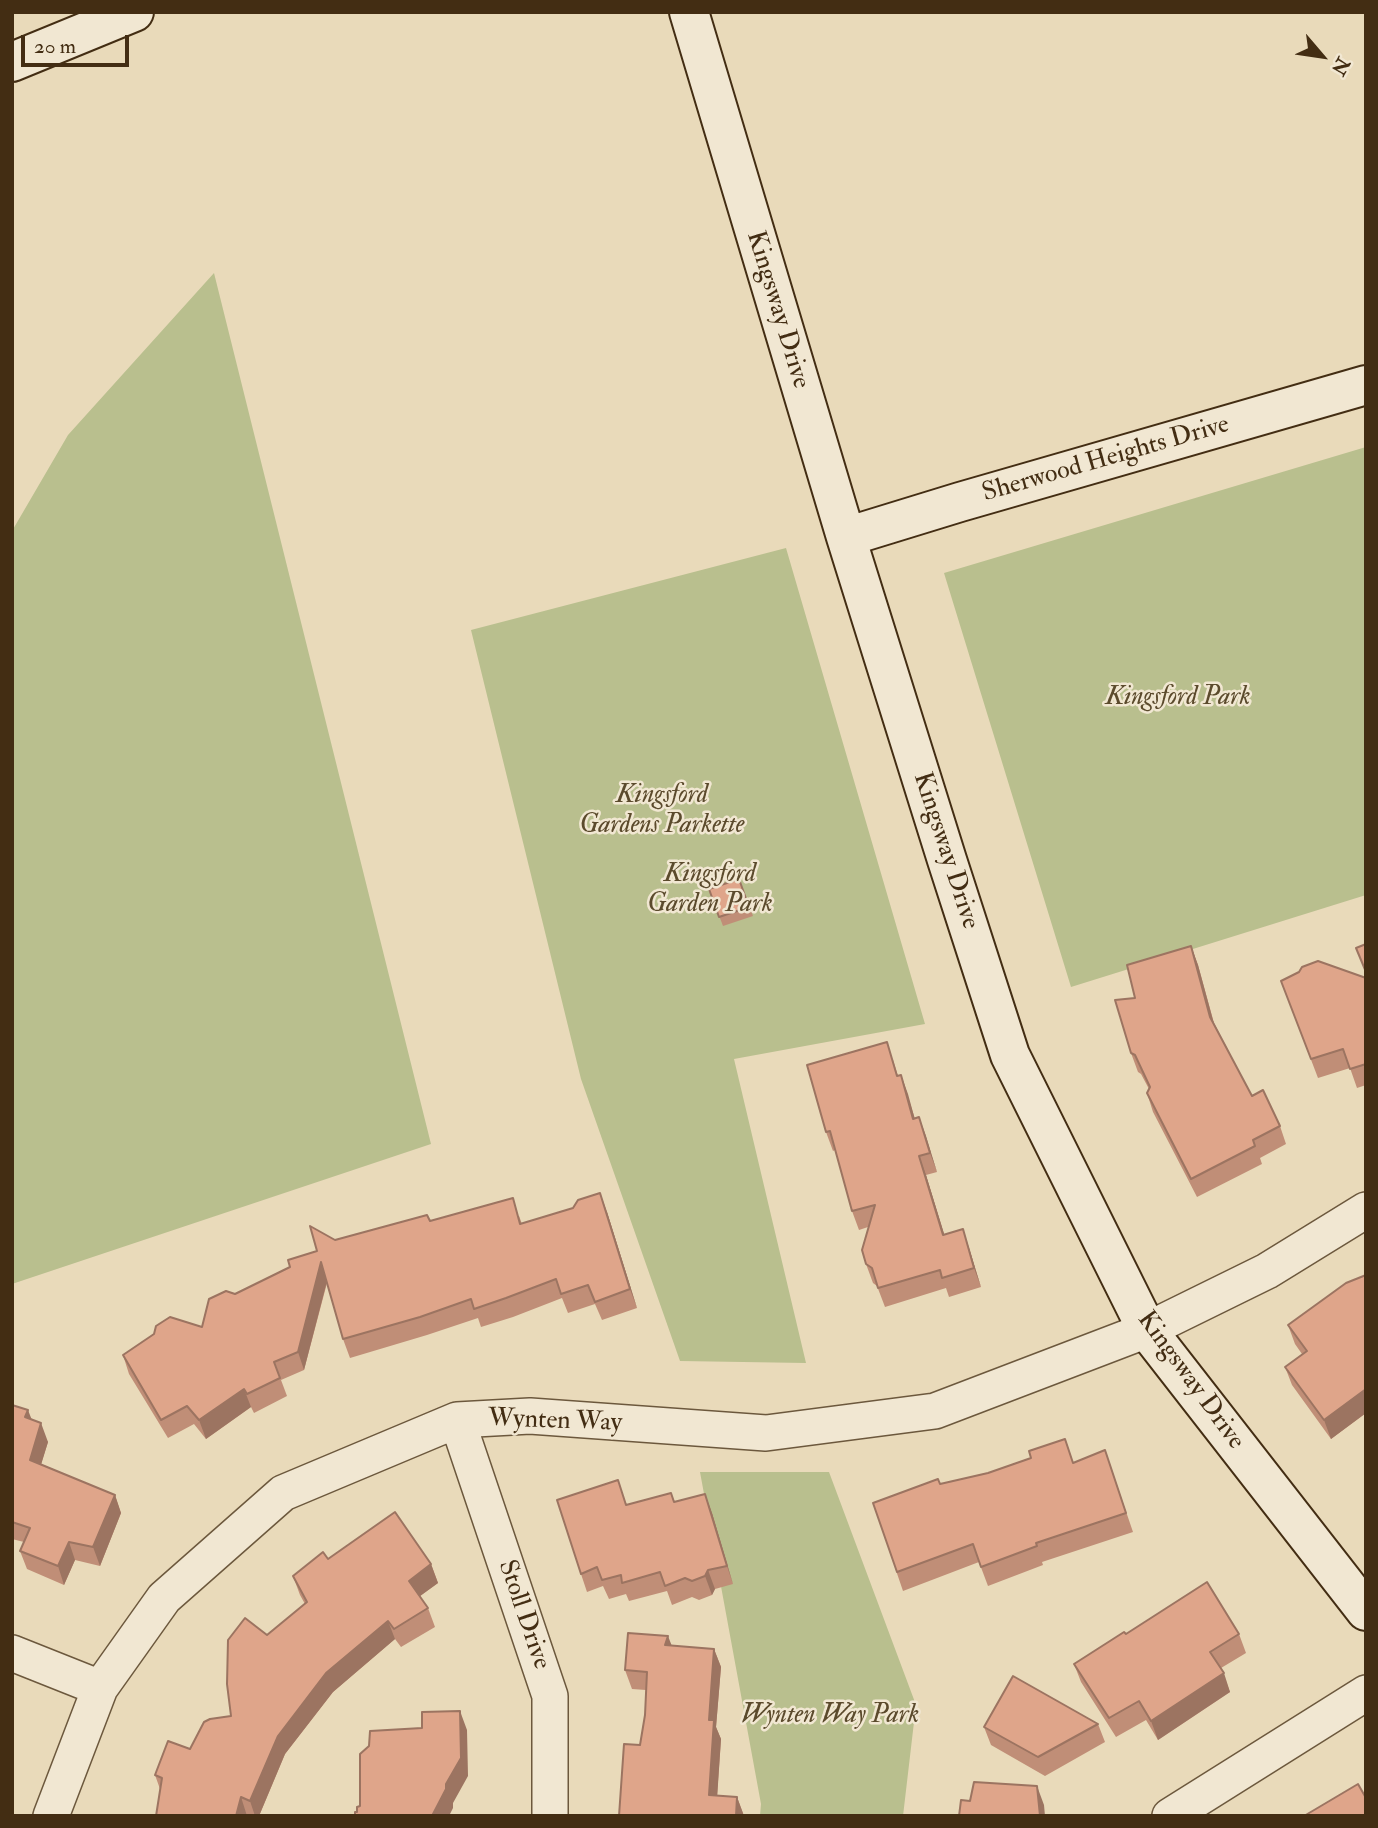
<!DOCTYPE html>
<html>
<head>
<meta charset="utf-8">
<style>
  body { margin:0 }
  #map { position:relative; width:1378px; height:1828px; overflow:hidden; background:#e9daba; font-family:"IM FELL Double Pica",serif }
  canvas { display:block }
  .frame { position:absolute; inset:0; border:14px solid #432d13; pointer-events:none }
  .north { position:absolute; left:1287px; top:21px; width:70px; height:70px; -webkit-text-stroke:5px #f1e7d2; paint-order:stroke; rotate:119deg; font-size:19px; font-weight:700; line-height:28px; text-align:center; color:#432d13 }
  .north::after { content:''; display:block; margin:auto; width:24px; height:32px; background:#432d13; clip-path:polygon(50% 0,100% 100%,50% 72%,0 100%) }
  .scale { position:absolute; left:21px; top:35px; width:108px; height:32px; box-sizing:border-box; border:4px solid #432d13; border-top:0; padding-left:9px; font-size:21px; line-height:24px; white-space:nowrap; color:#432d13; -webkit-text-stroke:5px #f1e7d2; paint-order:stroke }
</style>
</head>
<body>
<div id="map">
<canvas width="1378" height="1828"></canvas>
<div class="frame"></div>
<div class="north">N</div>
<div class="scale">20 m</div>
</div>
<script>
const context = document.querySelector('canvas').getContext('2d');
context.lineJoin = 'round';
function fillPath(path, color) {
  context.fillStyle = color;
  context.fill(path, 'evenodd');
}
function strokePath(path, color, width, dash) {
  context.strokeStyle = color;
  context.lineWidth = width;
  context.lineCap = dash ? 'butt' : 'round';
  context.setLineDash(dash || []);
  context.stroke(path);
}
function drawText(font, color, halo, rows, align = 'center') {
  context.font = font + ' "IM FELL Double Pica",serif';
  context.lineWidth = 5;
  context.setLineDash([]);
  context.textBaseline = 'middle';
  context.strokeStyle = halo;
  context.fillStyle = color;
  for (const [text, x, y, turn = 0] of rows) {
    context.save();
    context.translate(x, y);
    context.rotate((+turn || 0) * Math.PI / 180);
    context.textAlign = isNaN(turn) ? turn : align;
    if (halo) context.strokeText(text, 0, 0);
    context.fillText(text, 0, 0);
    context.restore();
  }
}
fillPath(new Path2D(`
  M214 273 431 1144 12 1284V531L68 435Z
  M1366 447V895L1071 987 944 573Z
  M786 548 925 1024 734 1059 806 1363 680 1361 581 1079 471 630Z
  M700 1472H829L916 1705 903 1816H760L761 1804Z`), '#b9bf8e');
const street = new Path2D(`
  M457 1420 550 1696V1816
  M12 1653 100 1688
  M51 1816 100 1688 164 1598 283 1493 457 1420 530 1416 766 1433 935 1411 1147 1330 1267 1271 1366 1210
  M1170 1816 1366 1693`);
const secondary = new Path2D(`
  M689 12 846 537 947 860 1010 1055 1147 1330 1366 1611
  M12 62 134 12
  M846 537 960 502 1366 385`);
strokePath(street, '#6c583d', 38);
strokePath(secondary, '#432d13', 42);
strokePath(street, '#f1e7d2', 35);
strokePath(secondary, '#f1e7d2', 38);
fillPath(new Path2D(`
  M739 879 753 916 723 926 709 889Z
  M1191 946 1198 965 1214 1023 1252 1096 1280 1126 1286 1144 1260 1158 1262 1164 1197 1197 1153 1112 1147 1093 1149 1089 1141 1074 1138 1072 1131 1053 1135 998Z
  M1366 978V1085L1357 1088 1350 1068 1318 1078 1281 981Z
  M893 1060 898 1076 901 1075 915 1119 919 1117 937 1172 926 1175 944 1234 969 1248 981 1287 949 1297 946 1288 885 1307 877 1286 873 1283 866 1264 868 1227 859 1230 852 1211 835 1150 833 1151 826 1132Z
  M607 1212 637 1308 602 1320 595 1304 568 1313 562 1298 513 1317 481 1327 478 1318 427 1335 350 1358 343 1339 327 1283 304 1370 281 1380 287 1396 254 1413 251 1407 206 1439 194 1424 168 1438 129 1374 123 1355 202 1327 235 1294 290 1267 335 1240 430 1221 519 1216 522 1224Z
  M1366 1275V1413L1331 1439 1292 1385 1285 1367 1302 1354 1295 1344 1288 1325Z
  M12 1405 31 1419 48 1442 41 1464 115 1495 121 1513 100 1566 75 1560 64 1585 27 1569 20 1551 24 1542 12 1539Z
  M1105 1450 1133 1532 1042 1562 1043 1565 988 1586 979 1562 903 1591 873 1503 1073 1463Z
  M675 1502 712 1513 733 1584 715 1589 712 1595 699 1600 692 1597 672 1605 667 1591 629 1601 626 1594 609 1599 603 1586 587 1592 581 1574 627 1505Z
  M328 1559 431 1564 438 1583 420 1596 428 1608 435 1627 401 1647 395 1639 333 1692 285 1754 259 1816H156L160 1789 155 1775 231 1716 267 1635 305 1604 300 1595 293 1576Z
  M1126 1634H1239L1246 1653 1221 1668 1230 1692 1158 1740 1146 1720 1116 1737 1081 1682 1074 1664Z
  M671 1646 714 1649 721 1667 716 1727 721 1739 717 1796 737 1797 744 1816H619L640 1745 645 1715 646 1690 632 1689 625 1670Z
  M1098 1724 1105 1742 1045 1776 991 1745 984 1727Z`), '#c08e77');
fillPath(new Path2D(`
  M1191 946 1198 965 1217 1035 1210 1017Z
  M901 1075 908 1094 920 1138 913 1119Z
  M919 1117 926 1136 937 1172 930 1153Z
  M919 1156 926 1175 950 1253 943 1235Z
  M600 1193 607 1212 637 1308 630 1289Z
  M963 1229 969 1248 981 1287 974 1268Z
  M321 1262 327 1281 304 1370 298 1352Z
  M244 1389 251 1407 206 1439 199 1420Z
  M1366 1389V1413L1331 1439 1324 1420Z
  M28 1410 35 1428 25 1417Z
  M41 1423 48 1442 37 1478 30 1460Z
  M705 1494 712 1513 733 1584 727 1566Z
  M115 1495 121 1513 100 1566 93 1547Z
  M69 1542 75 1560 64 1585 58 1566Z
  M431 1564 438 1583 416 1599 409 1581Z
  M708 1570 715 1589 712 1595 705 1576Z
  M388 1621 395 1639 333 1692 285 1754 259 1816H255L250 1801 278 1736 326 1673Z
  M668 1636 675 1654 665 1645Z
  M714 1649 721 1667 716 1727 721 1739 716 1814 709 1795V1720Z
  M1224 1673 1230 1692 1158 1740 1151 1721Z
  M460 1711 467 1730 468 1776 453 1803V1808L449 1816H432L446 1784Z
  M1037 1786 1044 1805 1045 1816H1040Z
  M241 1797 247 1816H236Z
  M737 1797 744 1816H736Z`), '#9c7461');
const building = new Path2D(`
  M739 879 749 907 719 917 709 889Z
  M1366 944V972L1356 948Z
  M1191 946 1210 1017 1252 1096 1263 1090 1280 1126 1253 1140 1255 1146 1191 1179 1147 1093 1150 1087 1135 1055 1131 1053 1115 1000 1135 998 1127 965Z
  M1318 961 1366 978V1064L1350 1069 1343 1049 1311 1059 1281 981 1299 972 1302 967Z
  M887 1042 897 1076 901 1075 913 1119 919 1117 930 1153 919 1156 943 1235 963 1229 974 1268 942 1278 940 1270 878 1288 872 1268 866 1264 862 1250 875 1205 852 1211 830 1131 826 1132 807 1065Z
  M600 1193 630 1289 595 1302 588 1285 561 1294 556 1279 506 1298 474 1309 471 1299 420 1317 343 1339 321 1262 298 1352 274 1362 280 1378 247 1394 244 1389 199 1420 187 1406 161 1420 123 1355 154 1334 156 1326 170 1317 202 1327 209 1299 226 1291 235 1294 290 1267 288 1260 317 1251 310 1226 335 1240 427 1215 430 1221 513 1198 520 1224 573 1208 578 1200Z
  M1366 1275V1389L1324 1420 1285 1367 1307 1351 1288 1325 1346 1283Z
  M12 1405 28 1410 25 1417 41 1423 30 1460 115 1495 93 1547 69 1542 58 1566 20 1551 30 1528 12 1522Z
  M1065 1439 1073 1463 1105 1450 1126 1513 1036 1543 1037 1546 981 1567 973 1544 897 1572 873 1503 938 1479 940 1484 988 1473 1031 1458 1029 1451Z
  M618 1480 626 1505 671 1493 674 1502 705 1494 727 1566 708 1570 705 1576 692 1581 685 1578 665 1586 660 1572 622 1583 621 1575 602 1580 597 1567 581 1574 557 1500Z
  M395 1512 431 1564 409 1581 428 1608 394 1629 388 1621 326 1673 278 1736 250 1801 241 1797 236 1816H156L162 1778 155 1775 168 1741 190 1749 204 1722 210 1719 231 1716 227 1684 228 1640 245 1618 267 1635 307 1602 293 1576 323 1552 328 1559Z
  M1207 1582 1239 1634 1210 1652 1224 1673 1151 1721 1139 1701 1109 1718 1074 1664 1124 1632 1126 1634Z
  M628 1633 668 1636 665 1645 714 1649 709 1720H714L709 1795 737 1797 736 1816H619L624 1744 640 1745 645 1715 647 1672 625 1670Z
  M1013 1676 1098 1724 1038 1757 984 1727Z
  M460 1711 461 1758 446 1784V1789L432 1816H355V1812H357V1807L360 1806V1754L369 1746 370 1731 422 1728V1712Z
  M974 1782 1037 1786 1040 1816H959L961 1800 970 1801Z
  M1358 1784 1366 1798V1816H1304Z`);
fillPath(building, '#dfa58a');
strokePath(building, '#9c7461', 2);
drawText('26px', '#432d13', '#f1e7d2', [
  ["Kingsway Drive",777,310,73],
  ["Sherwood Heights Drive",1106,460,-16],
  ["Kingsway Drive",945,851,72],
  ["Kingsway Drive",1190,1381,54],
  ["Wynten Way",555,1422,2],
  ["Stoll Drive",523,1615,71]
]);
drawText('italic 26px', '#5b4a2c', '#f1e7d2', [
  ["Kingsford Park",1178,698],
  ["Kingsford",662,796],
  ["Gardens Parkette",662,826],
  ["Kingsford",710,875],
  ["Garden Park",710,905],
  ["Wynten Way Park",830,1716]
]);
</script>
</body>
</html>
